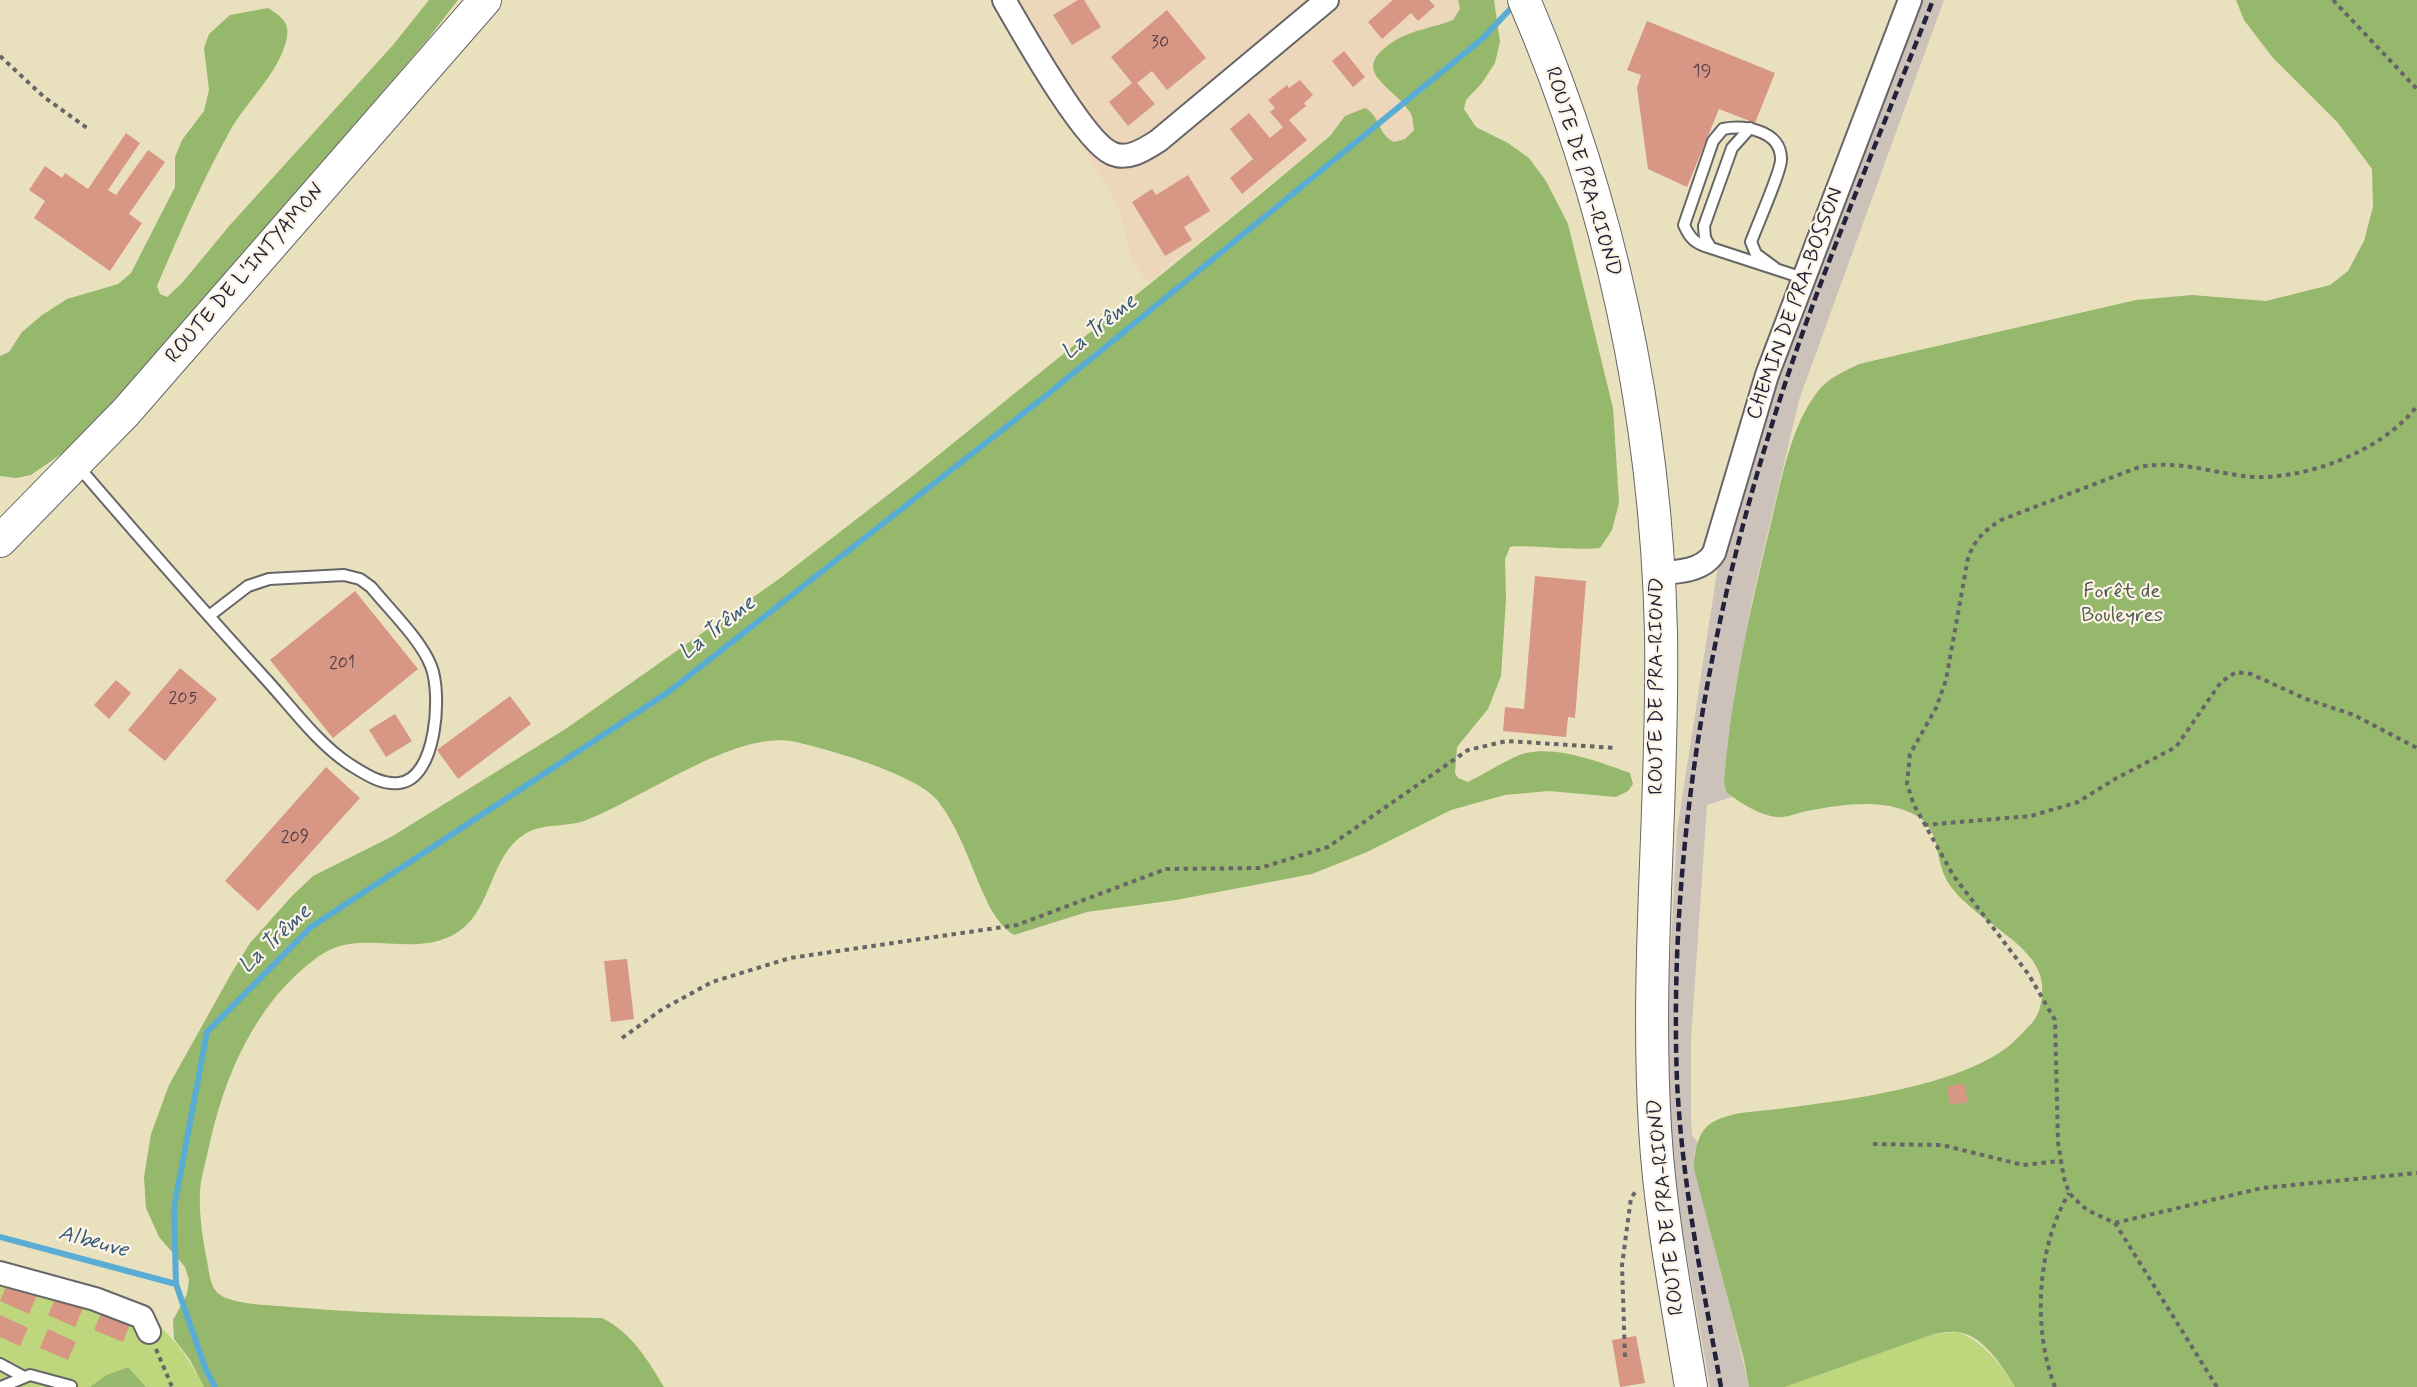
<!DOCTYPE html>
<html>
<head>
<meta charset="utf-8">
<style>
  body { margin:0 }
  canvas { display:block; background:#e9e1bd }
</style>
</head>
<body>
<canvas width="2417" height="1387"></canvas>
<script>
const context = document.querySelector('canvas').getContext('2d');
context.lineJoin = 'round';
function fillPath(path, color) {
  context.fillStyle = color;
  context.fill(path, 'evenodd');
}
function strokePath(path, color, width, dash) {
  context.strokeStyle = color;
  context.lineWidth = width;
  context.lineCap = dash ? 'butt' : 'round';
  context.setLineDash(dash || []);
  context.stroke(path);
}
function drawText(font, color, halo, rows, align = 'center') {
  context.font = font + ' Mynerve,sans-serif';
  context.lineWidth = 4.5;
  context.setLineDash([]);
  context.textBaseline = 'middle';
  context.strokeStyle = halo;
  context.fillStyle = color;
  for (const [text, x, y, turn = 0] of rows) {
    context.save();
    context.translate(x, y);
    context.rotate((+turn || 0) * Math.PI / 180);
    context.textAlign = isNaN(turn) ? turn : align;
    if (halo) context.strokeText(text, 0, 0);
    context.fillText(text, 0, 0);
    context.restore();
  }
}
fillPath(new Path2D(`
  M995 0H1458L1460 9 1453 20 1435 27 1376 79 1412 113 1414 130 1405 139 1394 142 1385 138 1373 113 1345 116 1330 136 1148 283 1132 261 1118 206Z`), '#edd7bb');
fillPath(new Path2D(`
  M1919 0H1944L1799 400 1753 596 1735 691 1727 793 1732 797 1707 805 1691 1040V1119L1692 1135 1698 1143 1694 1154 1749 1387H1710L1681 1222 1672 1154 1666 1038 1677 831 1717 572 1774 383Z`), '#ccc2b9');
fillPath(new Path2D(`
  M0 1265 157 1324C178 1342 191 1363 204 1387H146L128 1367 106 1375 90 1387H0Z
  M1959 1332C1985 1344 2000 1363 2015 1387H1785L1934 1334Z`), '#bed77c');
fillPath(new Path2D(`
  M429 0H458L427 40 136 381 67 450 31 475 16 478 0 476V356L9 352 22 332 42 315 67 299 118 284 131 273 175 187V157L182 140 204 111 209 90 204 48 209 34 230 15 268 8C286 19 292 26 284 48 274 77 247 102 231 129 203 179 180 232 157 286L160 294 167 297 182 283 230 225 393 45Z
  M1458 0H1494L1500 42 1495 63 1482 83 1466 100 1464 109 1476 127 1508 143 1529 158 1546 181 1568 224 1613 408 1619 503 1612 530 1600 548C1582 551 1515 544 1510 547L1505 559 1506 600 1501 676 1488 709 1457 747 1455 773 1458 778 1468 782C1483 775 1512 756 1526 753 1559 746 1599 762 1630 773L1633 784 1628 791 1616 797 1549 791 1505 795 1451 810 1367 852 1312 874 1176 900 1087 912 1014 935C994 923 984 895 975 874 965 849 955 823 938 801 918 775 831 750 796 742 737 728 641 800 584 821 563 828 541 822 522 836 488 860 492 915 453 935 409 958 360 927 319 956 255 1002 224 1076 208 1151 205 1164 201 1178 200 1191 199 1212 202 1235 206 1256 209 1268 209 1286 219 1294 233 1305 273 1305 291 1307 395 1316 499 1316 602 1318 632 1333 647 1359 664 1387H204L190 1360 174 1339 173 1320 187 1294 189 1280 185 1267 159 1237 146 1208 144 1177 151 1134 169 1085 231 974 250 943 292 896 313 876 391 837 567 728 779 579 915 474 1262 193 1330 136 1345 116 1365 108C1380 115 1378 135 1394 142L1405 139 1414 130C1413 124 1413 116 1410 112 1391 84 1346 71 1396 40 1412 30 1436 27 1453 20L1460 9Z
  M2236 0H2417V1387H2015C2003 1367 1983 1335 1958 1332 1950 1331 1941 1333 1934 1334L1785 1387H1749L1744 1360 1694 1169C1694 1155 1697 1133 1710 1124 1730 1110 1762 1112 1785 1108 1849 1100 1949 1087 2002 1051 2013 1044 2023 1032 2032 1023 2043 1010 2045 987 2039 972 2026 939 1971 917 1949 884 1929 851 1948 822 1897 808 1869 800 1835 806 1807 811 1797 813 1786 818 1776 817 1759 815 1741 803 1727 793L1724 783C1731 693 1751 606 1772 519 1782 477 1791 426 1818 391 1828 378 1845 371 1859 364L2136 300 2192 295 2266 301 2330 285 2348 271 2364 241 2373 207 2372 169 2338 123 2273 58 2244 20Z
  M128 1367 146 1387H90L106 1375Z`), '#96b86c');
strokePath(new Path2D(`
  M0 1237 176 1284
  M215 1387 206 1370 176 1284 174 1208 207 1032 311 927 667 693 1043 398 1482 39 1516 3`), '#59add5', 6);
fillPath(new Path2D(`
  M1078 0H1084L1101 27 1072 45 1053 15Z
  M1393 0H1429L1435 6 1418 21 1411 13 1382 39 1368 22Z
  M1167 10 1206 58 1167 90 1152 71 1137 83 1155 104 1128 126 1109 102 1132 83 1111 57Z
  M1647 21 1775 73 1755 123 1719 109 1687 187 1648 169 1637 88 1641 75 1627 70Z
  M1344 51 1365 77 1353 87 1332 61Z
  M1300 80 1313 95 1304 103 1306 106 1289 120 1307 140 1242 194 1230 178 1253 159 1230 129 1249 113 1270 138 1283 127 1270 112 1275 108 1268 100 1287 85 1289 88Z
  M126 133 140 143 108 190 116 195 148 150 165 162 129 214 142 223 110 271 34 218 45 201 29 190 45 166 62 178 65 173 88 189Z
  M1188 175 1210 211 1184 227 1192 240 1165 256 1132 202 1152 189 1156 195Z
  M1535 576 1586 581 1575 718 1568 717 1566 737 1503 731 1505 707 1524 709Z
  M355 591 418 669 333 738 270 660Z
  M180 668 217 699 165 761 128 730Z
  M116 680 131 693 109 719 94 705Z
  M510 696 531 724 458 779 437 750Z
  M395 714 412 741 386 757 369 730Z
  M326 767 360 798 258 911 225 881Z
  M627 959 634 1019 611 1022 604 961Z
  M1964 1083 1968 1102 1950 1105 1947 1087Z
  M8 1282 37 1295 29 1314 0 1301Z
  M56 1297 83 1308 75 1327 48 1315Z
  M102 1311 130 1324 123 1342 94 1330Z
  M0 1315 28 1328 20 1346 0 1337Z
  M48 1329 76 1342 68 1360 40 1348Z
  M1636 1336 1645 1383 1620 1387 1612 1340Z`), '#d89684');
const lane = new Path2D(`
  M1750 128 1732 148 1704 226 1705 238 1711 248 1803 278
  M1711 248C1696 244 1690 239 1684 225L1713 141 1723 129C1744 125 1781 130 1781 159 1782 169 1756 228 1751 242L1756 254 1775 268
  M77 465C138 536 200 607 263 676 290 705 316 742 349 764 364 773 380 785 399 783 437 779 442 693 431 666 421 640 389 609 371 587L360 579 344 575 269 579 248 586 209 616
  M0 1364 22 1376
  M1 1387 30 1375 71 1386`);
const street = new Path2D(`
  M1004 0C1022 31 1083 140 1111 153 1127 161 1144 150 1158 141L1327 0
  M1658 573C1678 572 1703 571 1714 553L1767 375 1910 0
  M0 1273 95 1299 142 1317 149 1332`);
const secondary = new Path2D(`
  M1524 0C1610 199 1656 416 1661 632 1664 797 1645 963 1655 1128 1660 1215 1677 1301 1691 1387
  M0 541 126 412 485 0`);
strokePath(lane, '#686568', 14);
strokePath(street, '#686568', 26);
strokePath(secondary, '#686568', 34);
strokePath(new Path2D(`
  M2333 0 2417 89
  M0 56 44 97 87 128
  M1924 825 2031 816 2078 802 2115 779 2176 747 2221 682 2236 672 2251 674 2306 699 2354 715 2417 748
  M622 1038 661 1010 712 982 790 958 1017 925 1166 869 1260 868 1328 847 1468 750 1507 741 1616 748
  M1873 1144 1942 1145 2023 1165 2060 1161
  M2115 1223 2262 1188 2417 1173
  M156 1349 172 1387
  M1625 1357 1622 1265 1631 1198 1636 1191
  M2055 1387C2032 1328 2037 1247 2069 1193
  M2217 1387 2115 1223 2087 1210 2078 1202 2069 1193 2064 1178 2058 1143 2055 1020 2029 975 1953 875 1914 805 1907 784 1910 754 1936 708 1946 680 1968 558C1975 539 1984 531 2001 520L2139 467C2175 460 2207 471 2243 476 2300 483 2382 452 2417 406`), '#686568', 4, [4.5, 4.5]);
strokePath(lane, '#fff', 10);
strokePath(street, '#fff', 22);
strokePath(secondary, '#fff', 32);
strokePath(new Path2D(`
  M1721 1387C1703 1286 1682 1184 1677 1081 1669 867 1704 648 1766 444 1811 293 1876 147 1933 0`), '#22223b', 4.5, [9, 4.5]);
drawText('18px', '#503f4d', null, [
  ["30",1160,43],
  ["19",1702,72],
  ["201",342,664],
  ["205",183,699],
  ["209",295,838]
]);
drawText('21px', '#22223b', '#fcf5e5', [
  ["ROUTE DE PRA-RIOND",1582,172,73],
  ["ROUTE DE L'INTYAMON",246,274,-49],
  ["CHEMIN DE PRA-BOSSON",1796,304,-70],
  ["ROUTE DE PRA-RIOND",1658,686,-90],
  ["ROUTE DE PRA-RIOND",1667,1207,-96]
]);
drawText('21px', '#51584e', '#fcf5e5', [
  ["Forêt de",2122,593],
  ["Bouleyres",2122,617]
]);
drawText('italic 22px', '#385a79', '#fcf5e5', [
  ["La Trême",1100,328,-39],
  ["La Trême",718,629,-38],
  ["La Trême",276,940,-43],
  ["Albeuve",93,1243,15]
]);
</script>
</body>
</html>
